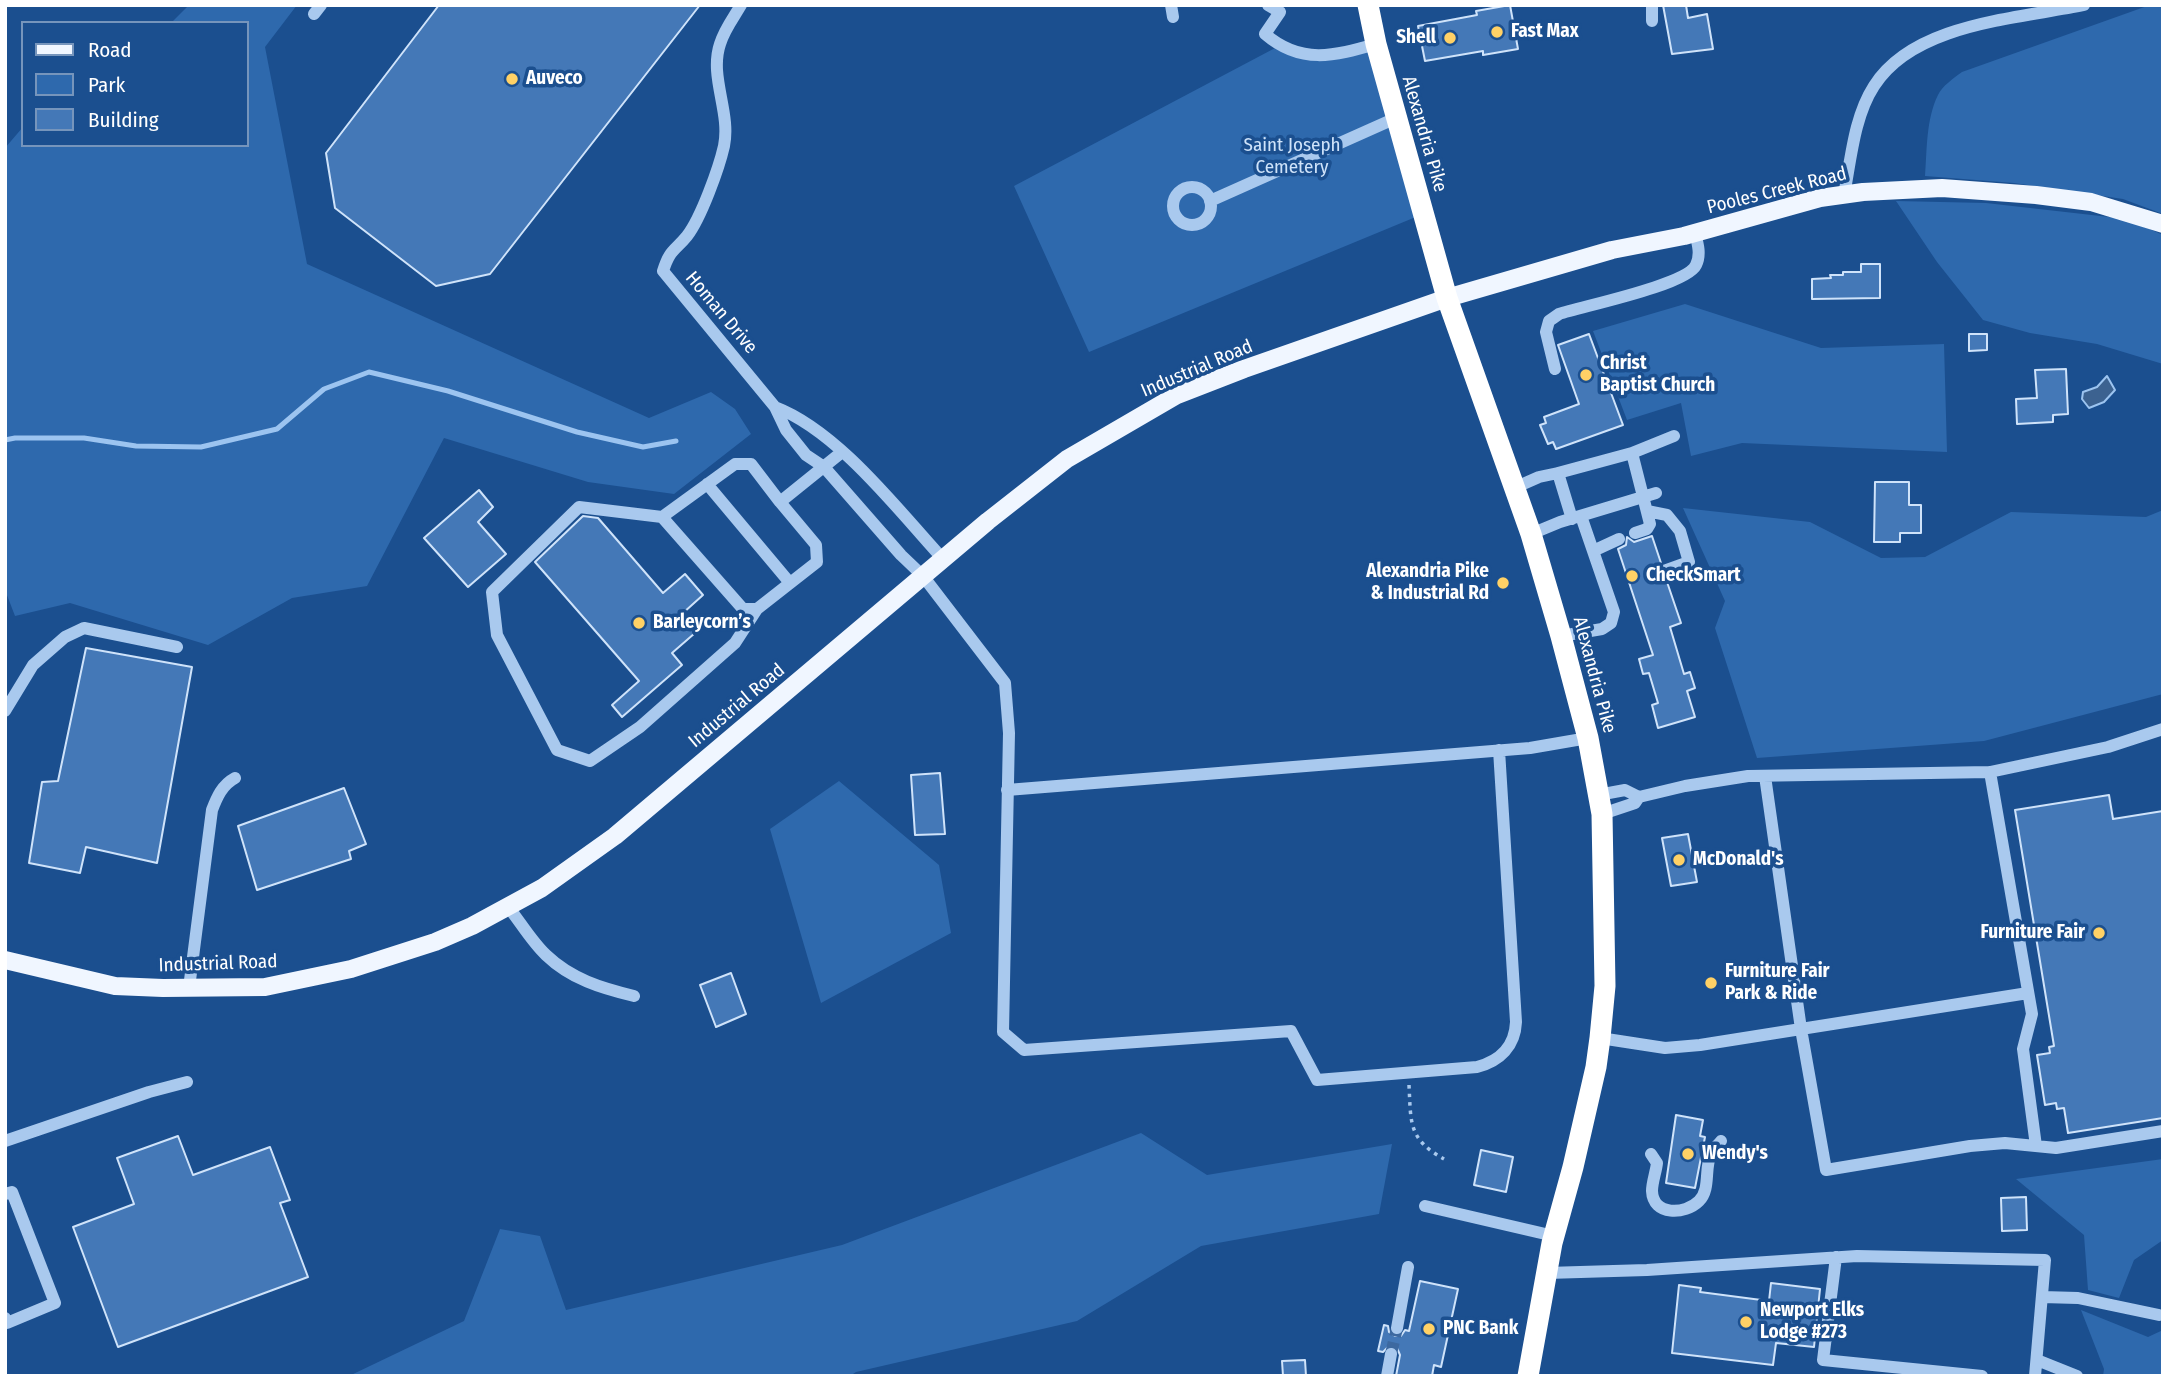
<!DOCTYPE html>
<html>
<head>
<meta charset="utf-8">
<style>
  body { margin:0 }
  #map { position:relative; width:2168px; height:1381px; overflow:hidden; background:#1b4f8f; font-family:"Fira Sans Condensed",sans-serif }
  canvas { display:block }
  .frame { position:absolute; inset:0; border:7px solid #fff; pointer-events:none }
  .legend { position:absolute; left:21px; top:21px; width:228px; height:126px; box-sizing:border-box; background:#1b4f8f; border:2px solid #7695bc; margin:0; padding:9px 12px; list-style:none; font-size:21px; color:#fff }
  .legend li { display:flex; align-items:center; gap:14px; height:35px }
  .legend b { width:35px; border:2px solid #7695bc }
</style>
</head>
<body>
<div id="map">
<canvas width="2168" height="1381"></canvas>
<div class="frame"></div>
<ul class="legend">
<li><b style="height:9px;background:#f0f6ff"></b>Road</li>
<li><b style="height:19px;background:#2e69ad"></b>Park</li>
<li><b style="height:19px;background:#4478b7"></b>Building</li>
</ul>
</div>
<script>
const context = document.querySelector('canvas').getContext('2d');
context.lineJoin = 'round';
function fillPath(path, color) {
  context.fillStyle = color;
  context.fill(path, 'evenodd');
}
function strokePath(path, color, width, dash) {
  context.strokeStyle = color;
  context.lineWidth = width;
  context.lineCap = dash ? 'butt' : 'round';
  context.setLineDash(dash || []);
  context.stroke(path);
}
function drawText(font, color, halo, rows, align = 'center') {
  context.font = font + ' "Fira Sans Condensed",sans-serif';
  context.lineWidth = 7;
  context.setLineDash([]);
  context.textBaseline = 'middle';
  context.strokeStyle = halo;
  context.fillStyle = color;
  for (const [text, x, y, turn = 0] of rows) {
    context.save();
    context.translate(x, y);
    context.rotate((+turn || 0) * Math.PI / 180);
    context.textAlign = isNaN(turn) ? turn : align;
    if (halo) context.strokeText(text, 0, 0);
    context.fillText(text, 0, 0);
    context.restore();
  }
}
fillPath(new Path2D(`
  M189 5H297L265 47 307 264 649 418 711 392 735 409 751 434 674 494 588 482 444 438 367 586 292 598 208 645 70 603 15 616 5 590V148L23 127V145H247V23H171Z
  M2150 5H2163V214L2123 199 2014 183 1925 176C1927 150 1926 119 1938 95 1942 86 1954 78 1962 72Z
  M1376 44 1423 214 1089 352 1014 186 1277 47 1301 53Z
  M1896 201 1986 203 2127 219 2163 235V364L2097 344 2030 333 1983 320 1937 262Z
  M1685 304 1821 348 1944 344 1947 452 1742 443 1691 456 1681 403 1627 420 1593 331Z
  M1683 508 1810 522 1881 558 1925 557 2011 512 2146 517 2163 510V694L1984 741 1757 758 1715 628 1725 601Z
  M839 781 939 865 951 933 821 1003 770 829Z
  M1141 1133 1207 1175 1392 1144 1379 1214 1201 1246 1077 1321 856 1372 850 1376H349L464 1321 500 1229 540 1236 566 1310 842 1245Z
  M2163 1159V1240L2134 1260 2119 1298 2088 1290 2084 1235 2016 1179Z
  M2081 1310 2148 1337 2163 1330V1376H2103L2104 1369Z`), '#2e69ad');
const water = new Path2D(`
  M2107 376 2115 390 2104 402 2089 408 2082 399 2083 392 2097 387Z`);
fillPath(water, '#3c6290');
strokePath(water, '#9cc4f0', 2);
strokePath(new Path2D(`
  M5 440 15 438H84L136 446 201 447 277 429 324 389 369 372 448 391 577 432 643 447 676 441`), '#9cc4f0', 5);
const building = new Path2D(`
  M439 5H700L490 274 436 286 335 208 326 153Z
  M1510 5 1518 49 1483 55V51L1425 61 1418 26 1477 15 1476 11Z
  M1663 5H1686L1688 18 1707 14 1713 49 1672 54Z
  M1861 264H1880V298L1812 299V279L1831 278 1830 275H1843V272H1861Z
  M1589 334 1623 425 1556 449 1553 442 1548 444 1540 425 1546 423 1544 417 1579 404 1558 345Z
  M1969 334H1987V350L1969 351Z
  M2066 369 2068 414 2053 415V422L2017 424 2016 399 2037 398 2035 370Z
  M1875 482H1909V505H1921V533H1900V542H1874Z
  M479 490 493 507 478 522 506 554 468 587 424 538Z
  M583 516 598 518 663 593 685 574 703 595 683 613 695 633 672 653 682 665 622 717 612 705 639 681 535 562Z
  M1652 536 1661 563 1657 566 1656 573 1659 578 1666 579 1681 623 1670 627 1684 674 1690 672 1695 688 1687 691 1695 717 1658 728 1652 705 1658 703 1649 673 1643 674 1639 659 1653 655 1618 549 1626 545 1627 537 1634 542Z
  M86 648 192 667 157 863 86 847 80 873 29 863 42 782 58 781Z
  M940 773 945 834 915 835 911 775Z
  M344 788 366 844 349 851 351 859 257 890 238 826Z
  M2109 795 2113 819 2163 811V1118L2068 1133 2064 1108 2057 1109 2056 1103 2045 1105 2037 1055 2050 1053 2049 1047 2054 1046 2015 810Z
  M1688 834 1697 882 1671 886 1662 838Z
  M731 973 746 1014 716 1027 700 985Z
  M1676 1115 1703 1120 1700 1136 1705 1137 1695 1188 1666 1183Z
  M178 1136 193 1175 270 1147 290 1200 280 1203 308 1277 118 1347 73 1227 134 1204 117 1158Z
  M1481 1150 1513 1157 1506 1192 1474 1185Z
  M2026 1197 2027 1230 2002 1231 2001 1198Z
  M1420 1281 1458 1289 1441 1367 1434 1365 1432 1376H1396L1400 1355 1397 1348 1389 1346 1383 1352 1378 1351 1384 1325 1388 1326 1389 1332 1395 1336H1401L1405 1330 1409 1331Z
  M1771 1283 1820 1289 1814 1347 1776 1343 1773 1365 1672 1353 1679 1285 1701 1288 1700 1292 1769 1301Z
  M1305 1360 1306 1376H1283L1282 1361Z`);
fillPath(building, '#4478b7');
strokePath(building, '#cfe3fa', 2);
strokePath(new Path2D(`
  M1391 1354 1397 1328`), '#3d69a0', 12, [12, 6]);
strokePath(new Path2D(`
  M1409 1085C1411 1123 1408 1139 1444 1159`), '#a9c9ee', 3.5, [3.5, 5]);
strokePath(new Path2D(`
  M741 5C734 17 724 30 720 44 709 77 731 112 724 146 719 168 701 218 687 236 674 252 670 249 663 271L775 407 786 430 806 455 824 467 901 555 923 576 1005 683 1009 733 1003 1032 1024 1050 1291 1031 1317 1080 1477 1067C1500 1061 1515 1046 1516 1022L1499 750
  M1171 5 1173 17
  M1268 5 1280 12 1265 34C1301 65 1334 56 1376 44
  M314 14 321 5
  M1652 21V5
  M1173 206a19 19 0 1 1 38 0a19 19 0 1 1-38 0Z
  M1844 195C1851 159 1854 117 1874 86 1914 23 2017 19 2084 5
  M1210 201 1396 118
  M1555 369 1546 332 1549 321 1559 314C1583 306 1687 285 1696 265 1701 255 1698 244 1695 233
  M775 407C838 431 898 510 943 559
  M1632 453 1650 524 1647 529 1635 533
  M707 484 790 583
  M1514 488 1539 477 1558 473
  M1647 511 1667 515 1680 531 1689 562 1664 571
  M662 517 735 464H751L780 502
  M1572 519 1558 473 1632 453 1674 436
  M1531 534 1560 522 1656 493
  M1593 551 1619 539
  M757 609 735 643 640 727 590 761 557 750 497 635 492 592 579 507 662 517 743 609H757L817 562 816 545 780 502 842 452
  M1561 636 1602 629 1611 623 1614 612 1581 516
  M5 711 33 665 65 637 84 628 177 647
  M1990 772 2032 1014 2023 1049 2036 1146
  M1765 776 1801 1029 1826 1170 1970 1146 2005 1143 2056 1148 2163 1131
  M1007 790 1530 748 1588 738
  M1598 795 1625 790 1639 797 1635 803 1602 814
  M1639 797 1685 786 1748 776 1990 772 2108 747 2163 729
  M509 908C521 923 532 942 546 955 571 979 601 988 634 996
  M189 988 212 810C217 797 222 785 235 778
  M1600 1038 1665 1048 1700 1045 2028 993
  M5 1141 149 1092 187 1082
  M1651 1154 1657 1163C1656 1172 1652 1182 1652 1191 1653 1216 1685 1215 1699 1201 1711 1189 1704 1168 1711 1154 1713 1149 1718 1145 1721 1141
  M5 1194 12 1192 55 1303 7 1323 5 1318
  M1425 1206 1554 1236
  M1836 1257 1823 1360 1982 1376
  M1547 1273 1647 1270 1857 1256 2045 1260 2035 1376
  M2042 1297 2078 1298 2159 1315
  M1397 1328 1408 1267
  M2037 1360 2077 1376
  M1387 1376 1391 1354`), '#a9c9ee', 12);
strokePath(new Path2D(`
  M5 960 115 986 163 988 265 987 351 969 435 942 472 926 542 888 615 836 988 521 1067 459 1177 395 1244 369 1447 298 1612 250 1684 236 1820 198 1863 192 1942 188 2036 195 2091 202 2163 224`), '#f0f6ff', 18);
strokePath(new Path2D(`
  M1368 5 1376 44 1447 298 1531 534 1561 636 1588 738 1602 814 1605 986 1600 1038 1596 1067 1573 1167 1552 1243 1528 1376`), '#fff', 21);
for (const [x, y, r, color] of [
  [1497,32,7,"#ffd166"],
  [1450,38,7,"#ffd166"],
  [512,79,7,"#ffd166"],
  [1586,375,7,"#ffd166"],
  [1632,576,7,"#ffd166"],
  [1503,583,7,"#ffd166"],
  [639,623,7,"#ffd166"],
  [1679,860,7,"#ffd166"],
  [2099,933,7,"#ffd166"],
  [1711,983,7,"#ffd166"],
  [1688,1154,7,"#ffd166"],
  [1746,1322,7,"#ffd166"],
  [1429,1329,7,"#ffd166"]
]) {
  const dot = new Path2D();
  dot.arc(x, y, r, 0, 2 * Math.PI);
  context.fillStyle = color;
  context.fill(dot);
  strokePath(dot, '#1b4f8f', 2.5);
}
drawText('bold 19px', '#fff', '#1b4f8f', [
  ["Fast Max",1511,32],
  ["Shell",1436,38,"right"],
  ["Auveco",526,79],
  ["Christ",1600,364],
  ["Baptist Church",1600,386],
  ["Alexandria Pike",1489,572,"right"],
  ["& Industrial Rd",1489,594,"right"],
  ["CheckSmart",1646,576],
  ["Barleycorn’s",653,623],
  ["McDonald's",1693,860],
  ["Furniture Fair",2085,933,"right"],
  ["Furniture Fair",1725,972],
  ["Park & Ride",1725,994],
  ["Wendy's",1702,1154],
  ["Newport Elks",1760,1311],
  ["Lodge #273",1760,1333],
  ["PNC Bank",1443,1329]
], 'left');
drawText('19px', '#fff', '#1b4f8f', [
  ["Alexandria Pike",1424,134,74],
  ["Pooles Creek Road",1777,191,-14],
  ["Homan Drive",721,313,50],
  ["Industrial Road",1197,369,-23],
  ["Alexandria Pike",1594,675,75],
  ["Industrial Road",737,706,-40],
  ["Industrial Road",218,964,-2]
]);
drawText('19px', '#cfe3fa', '#1b4f8f', [
  ["Saint Joseph",1292,146],
  ["Cemetery",1292,168]
]);
</script>
</body>
</html>
